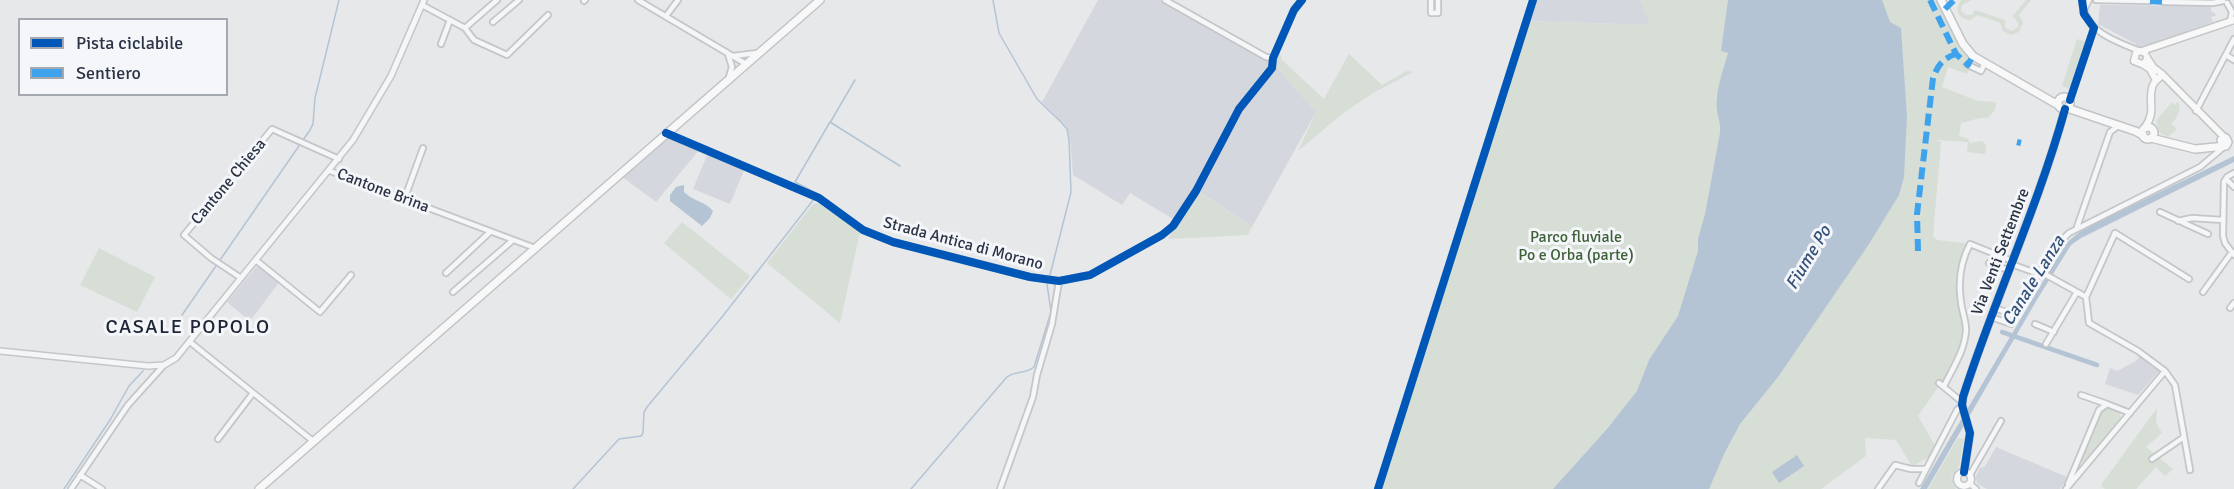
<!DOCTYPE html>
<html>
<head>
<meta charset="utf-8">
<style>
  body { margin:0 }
  #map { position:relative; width:2234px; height:489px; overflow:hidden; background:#e6e8ea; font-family:Signika,sans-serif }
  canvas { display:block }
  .legend { position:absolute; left:18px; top:18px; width:210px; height:78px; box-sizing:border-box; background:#f4f6f9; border:2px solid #a4a8b1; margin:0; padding:8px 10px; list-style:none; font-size:18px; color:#2b3445 }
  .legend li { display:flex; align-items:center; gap:12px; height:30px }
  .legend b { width:30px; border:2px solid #a4a8b1 }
</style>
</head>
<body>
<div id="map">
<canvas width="2234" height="489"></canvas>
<ul class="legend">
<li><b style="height:8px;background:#0057b8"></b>Pista ciclabile</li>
<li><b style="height:8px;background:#3ea3ec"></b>Sentiero</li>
</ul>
</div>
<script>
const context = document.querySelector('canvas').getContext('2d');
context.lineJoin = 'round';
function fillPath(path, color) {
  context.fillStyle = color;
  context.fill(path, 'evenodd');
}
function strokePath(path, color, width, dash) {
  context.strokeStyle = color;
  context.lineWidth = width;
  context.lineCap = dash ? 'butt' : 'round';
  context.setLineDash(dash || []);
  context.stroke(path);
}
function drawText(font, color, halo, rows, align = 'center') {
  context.font = font + ' Signika,sans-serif';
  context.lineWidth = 6;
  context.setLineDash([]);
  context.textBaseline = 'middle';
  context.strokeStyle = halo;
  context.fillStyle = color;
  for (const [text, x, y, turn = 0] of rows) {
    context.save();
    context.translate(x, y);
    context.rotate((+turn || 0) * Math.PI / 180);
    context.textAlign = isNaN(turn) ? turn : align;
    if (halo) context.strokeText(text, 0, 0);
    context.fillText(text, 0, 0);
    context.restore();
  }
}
fillPath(new Path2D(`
  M1098 0H1159L1274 64 1316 112 1252 227 1197 190 1178 222 1130 193 1122 205 1073 175 1070 138 1067 127 1042 102Z
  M1533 0H1640L1651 25 1527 21Z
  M2100 5 2211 6V11L2217 15 2211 17 2213 22 2150 45 2144 49 2135 48 2136 44 2098 24Z
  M666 136 700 149 656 202 621 176Z
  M708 153 745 168 730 204 693 189Z
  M258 265 280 281 250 321 227 302Z
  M2140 356 2160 370 2138 395 2105 384 2110 368 2117 371 2136 361Z
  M1996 447 2067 477 2065 483 2060 489H1987L1978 484 1975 478 1980 468 1985 466Z`), '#d4d7dd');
fillPath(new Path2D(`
  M1640 0H1938L1961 48 1973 60 1967 74 1948 67 1942 87 1978 101 1996 102 1995 110 1988 118C1976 117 1973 121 1961 123L1959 136 1968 139 1970 143 1982 141 1986 145 1985 154 1967 152 1968 142 1935 140 1941 142 1933 236 1937 240 1963 243 1970 245 1962 258 1961 299 1965 327 1960 347 1949 372 1918 416 1935 446 1932 456 1912 466 1896 440 1865 438 1866 456 1821 489H1375L1522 21 1650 25Z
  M1961 0H1972L1962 5 1961 11 1966 15H1972L1975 10 2005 20V28L2012 31 2018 27V23L2013 16 2026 0H2031L2019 15 2023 23 2019 32 2011 35 2003 31 2000 23 1978 15 1970 20C1958 19 1954 9 1961 0Z
  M2077 39 2087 42 2072 90 2062 86Z
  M1280 54 1282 60 1324 99 1349 54 1382 85 1407 71 1413 72 1373 93 1342 114 1298 151 1316 112 1274 64Z
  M2178 101C2182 110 2177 118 2171 124L2177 129 2168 137 2160 133 2156 121 2172 102 2175 105Z
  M1196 190 1252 227 1248 235 1168 239Z
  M818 203 860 232 840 323 767 263 813 204Z
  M682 222 750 276 731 299 664 243Z
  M99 248 155 277 137 312 80 285Z
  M2108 407 2119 411 2121 418 2084 463 2081 461 2099 414 2102 409Z
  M2157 408 2156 423 2162 433 2146 447 2173 469 2165 476 2156 467 2136 489H2105L2101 485Z
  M1958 438 1964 439 1959 466 1951 477 1956 489H1928Z`), '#d6ded6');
fillPath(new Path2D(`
  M1728 0H1882L1890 22 1901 28 1907 117 1904 177 1899 195 1869 244 1778 377 1740 424 1724 454 1709 489H1553L1607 429 1637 391 1649 360 1678 316 1698 251V239L1705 214 1720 133C1721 124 1718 118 1717 110 1715 91 1723 71 1728 53L1721 51Z
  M2234 156V162L2081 238 2071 245 2038 298 1927 489H1920L2065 244 2083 229Z
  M684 185V192C694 202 705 201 713 211L710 218 702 226 670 201V195L676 187Z
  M1797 455 1804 466 1779 483 1772 472Z`), '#b4c4d5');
strokePath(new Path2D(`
  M993 0 999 33 1037 99 1061 122 1067 129 1069 139 1071 192 1050 275
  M831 121 855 80
  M818 194 795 182 830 122 900 166
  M182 315 310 130 313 124 315 98 339 0
  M64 489 110 420 129 386 143 371
  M573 489 619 439 641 436 643 433 644 412 647 407 722 317 814 199
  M911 489 1006 378C1014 370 1024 375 1034 367L1051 312 1047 284`), '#b4c4d5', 1.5);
strokePath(new Path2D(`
  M2002 332 2097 365`), '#b4c4d5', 4.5);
const minor = new Path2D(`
  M638 0 746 64
  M1165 0 1266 57 1273 58
  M1431 0V13H1438V0
  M2082 0C2084 31 2114 41 2140 51
  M2096 0 2150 1
  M584 1 585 0
  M1533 1V0
  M2164 2 2213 3 2223 1
  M2227 3 2232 12 2230 21
  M422 5 465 28 497 0
  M2083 12 2089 0
  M666 16 678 0
  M493 22 519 0
  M465 28 474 40 507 55 548 15
  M441 44 450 20
  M728 54 732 67 729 77
  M2226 55 2234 60
  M733 56 757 53
  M1968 65 1981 71 1985 63
  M2196 111 2234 39
  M667 134 819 198 863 230 893 242 1030 277 1059 281 1090 275 1162 235 1173 226 1196 191 1239 109 1272 68 1273 58 1294 10 1302 0
  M330 171 535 248
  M2234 173 2227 177 2224 182 2223 236 2225 243 2234 255
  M2226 179 2234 187
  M404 200 423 148
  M2160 212 2208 234
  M2178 221 2192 218 2223 220
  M2077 227 2110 132 2118 126
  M257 261 320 312 351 275
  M1989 263 2008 270
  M2011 264 2039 274
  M2041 272 2086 297 2089 323 2138 351 2165 371 2175 385 2190 470
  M446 273 490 232
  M241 278 211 258 184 235 272 129 339 159
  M453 292 513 240
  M2203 292 2232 252
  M2086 297 2115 233 2189 279
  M1994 308 2016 315
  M2230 308 2234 303
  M1991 317 2011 324C2026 297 2046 253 2069 233L2200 167 2225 146
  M2035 324 2054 332
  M190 342 313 441
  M2046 344 2077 292
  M1939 383 1962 402
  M1944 386C1953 368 1965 350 1966 330 1966 320 1962 312 1961 302 1958 282 1961 261 1970 244L2012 261
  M2081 395 2107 404
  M218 439 253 393
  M2152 459 2184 437
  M80 475 102 489
  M1970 475 2001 421
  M1919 483 1957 410 1962 405
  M1969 483 1976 489
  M2068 484 2099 410 2107 404 2130 413
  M71 489 128 405 164 365
  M1000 489 1033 397 1037 375 1052 324 1059 281
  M1878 489 1895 465 1911 469H1926
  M2066 489 2165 371`);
const tertiary = new Path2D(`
  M0 351 148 366 164 365 176 358 353 140 391 76 424 0`);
const secondary = new Path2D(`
  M2142 51 2234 20
  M2145 53 2140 51 2136 53 2134 61 2142 64 2146 62 2147 57
  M2142 64 2150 69 2156 80
  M2162 74 2225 138
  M2145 127C2157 111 2147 100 2153 85 2156 78 2159 81 2162 74L2153 67 2147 58
  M1964 472 1970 433 1962 405 1963 397C1994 300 2038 207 2065 109
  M1957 479a7 7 0 1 1 14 0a7 7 0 1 1-14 0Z`);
const primary = new Path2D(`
  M1941 0 1963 44 1973 56 2058 105
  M2058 103a6 6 0 1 1 12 0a6 6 0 1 1-12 0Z
  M2067 108 2135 131 2143 135
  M2142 133a6 6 0 1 1 12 0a6 6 0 1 1-12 0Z
  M2151 138 2195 149 2226 146 2228 142 2226 138 2221 140 2223 146
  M259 489 820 0`);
strokePath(minor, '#c4c6c8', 8);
strokePath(tertiary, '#c4c6c8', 8);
strokePath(secondary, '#c4c6c8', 9);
strokePath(primary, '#c2c5c8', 10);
strokePath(minor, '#f5f6f7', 4.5);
strokePath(tertiary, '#f5f6f7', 5);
strokePath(secondary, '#f8f8f8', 6);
strokePath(primary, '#f8f8f8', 7);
strokePath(new Path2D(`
  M1930 0 1956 54 1968 65 1971 59
  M2150 1 2164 2
  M1945 9 1954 0
  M2017 142 2021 143
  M1918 251 1917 214 1933 78C1938 65 1943 58 1956 54`), '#3ea3ec', 6, [12, 6]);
strokePath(new Path2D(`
  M2070 100 2094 28 2084 14 2082 0
  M666 133 819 198 863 230 893 242 1030 277 1059 281 1090 275 1162 235 1173 226 1196 191 1239 109 1272 68 1273 58 1294 10 1302 0
  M1964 472 1970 433 1962 405 1963 397C1994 300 2038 207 2065 109
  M1378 489 1533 0`), '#0057b8', 8);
drawText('16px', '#2b3445', '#f4f6f9', [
  ["Cantone Chiesa",229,182,-50],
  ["Cantone Brina",383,191,21],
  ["Strada Antica di Morano",963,244,15],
  ["Via Venti Settembre",2001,252,-69]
]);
drawText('16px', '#3f6138', '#f4f6f9', [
  ["Parco fluviale",1576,238],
  ["Po e Orba (parte)",1576,256]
]);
drawText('italic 18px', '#34527a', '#f4f6f9', [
  ["Fiume Po",1809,258,-59],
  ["Canale Lanza",2034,281,-58]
]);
context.letterSpacing = '1.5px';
drawText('20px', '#1d2536', '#f4f6f9', [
  ["CASALE POPOLO",188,328]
]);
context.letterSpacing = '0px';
</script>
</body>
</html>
